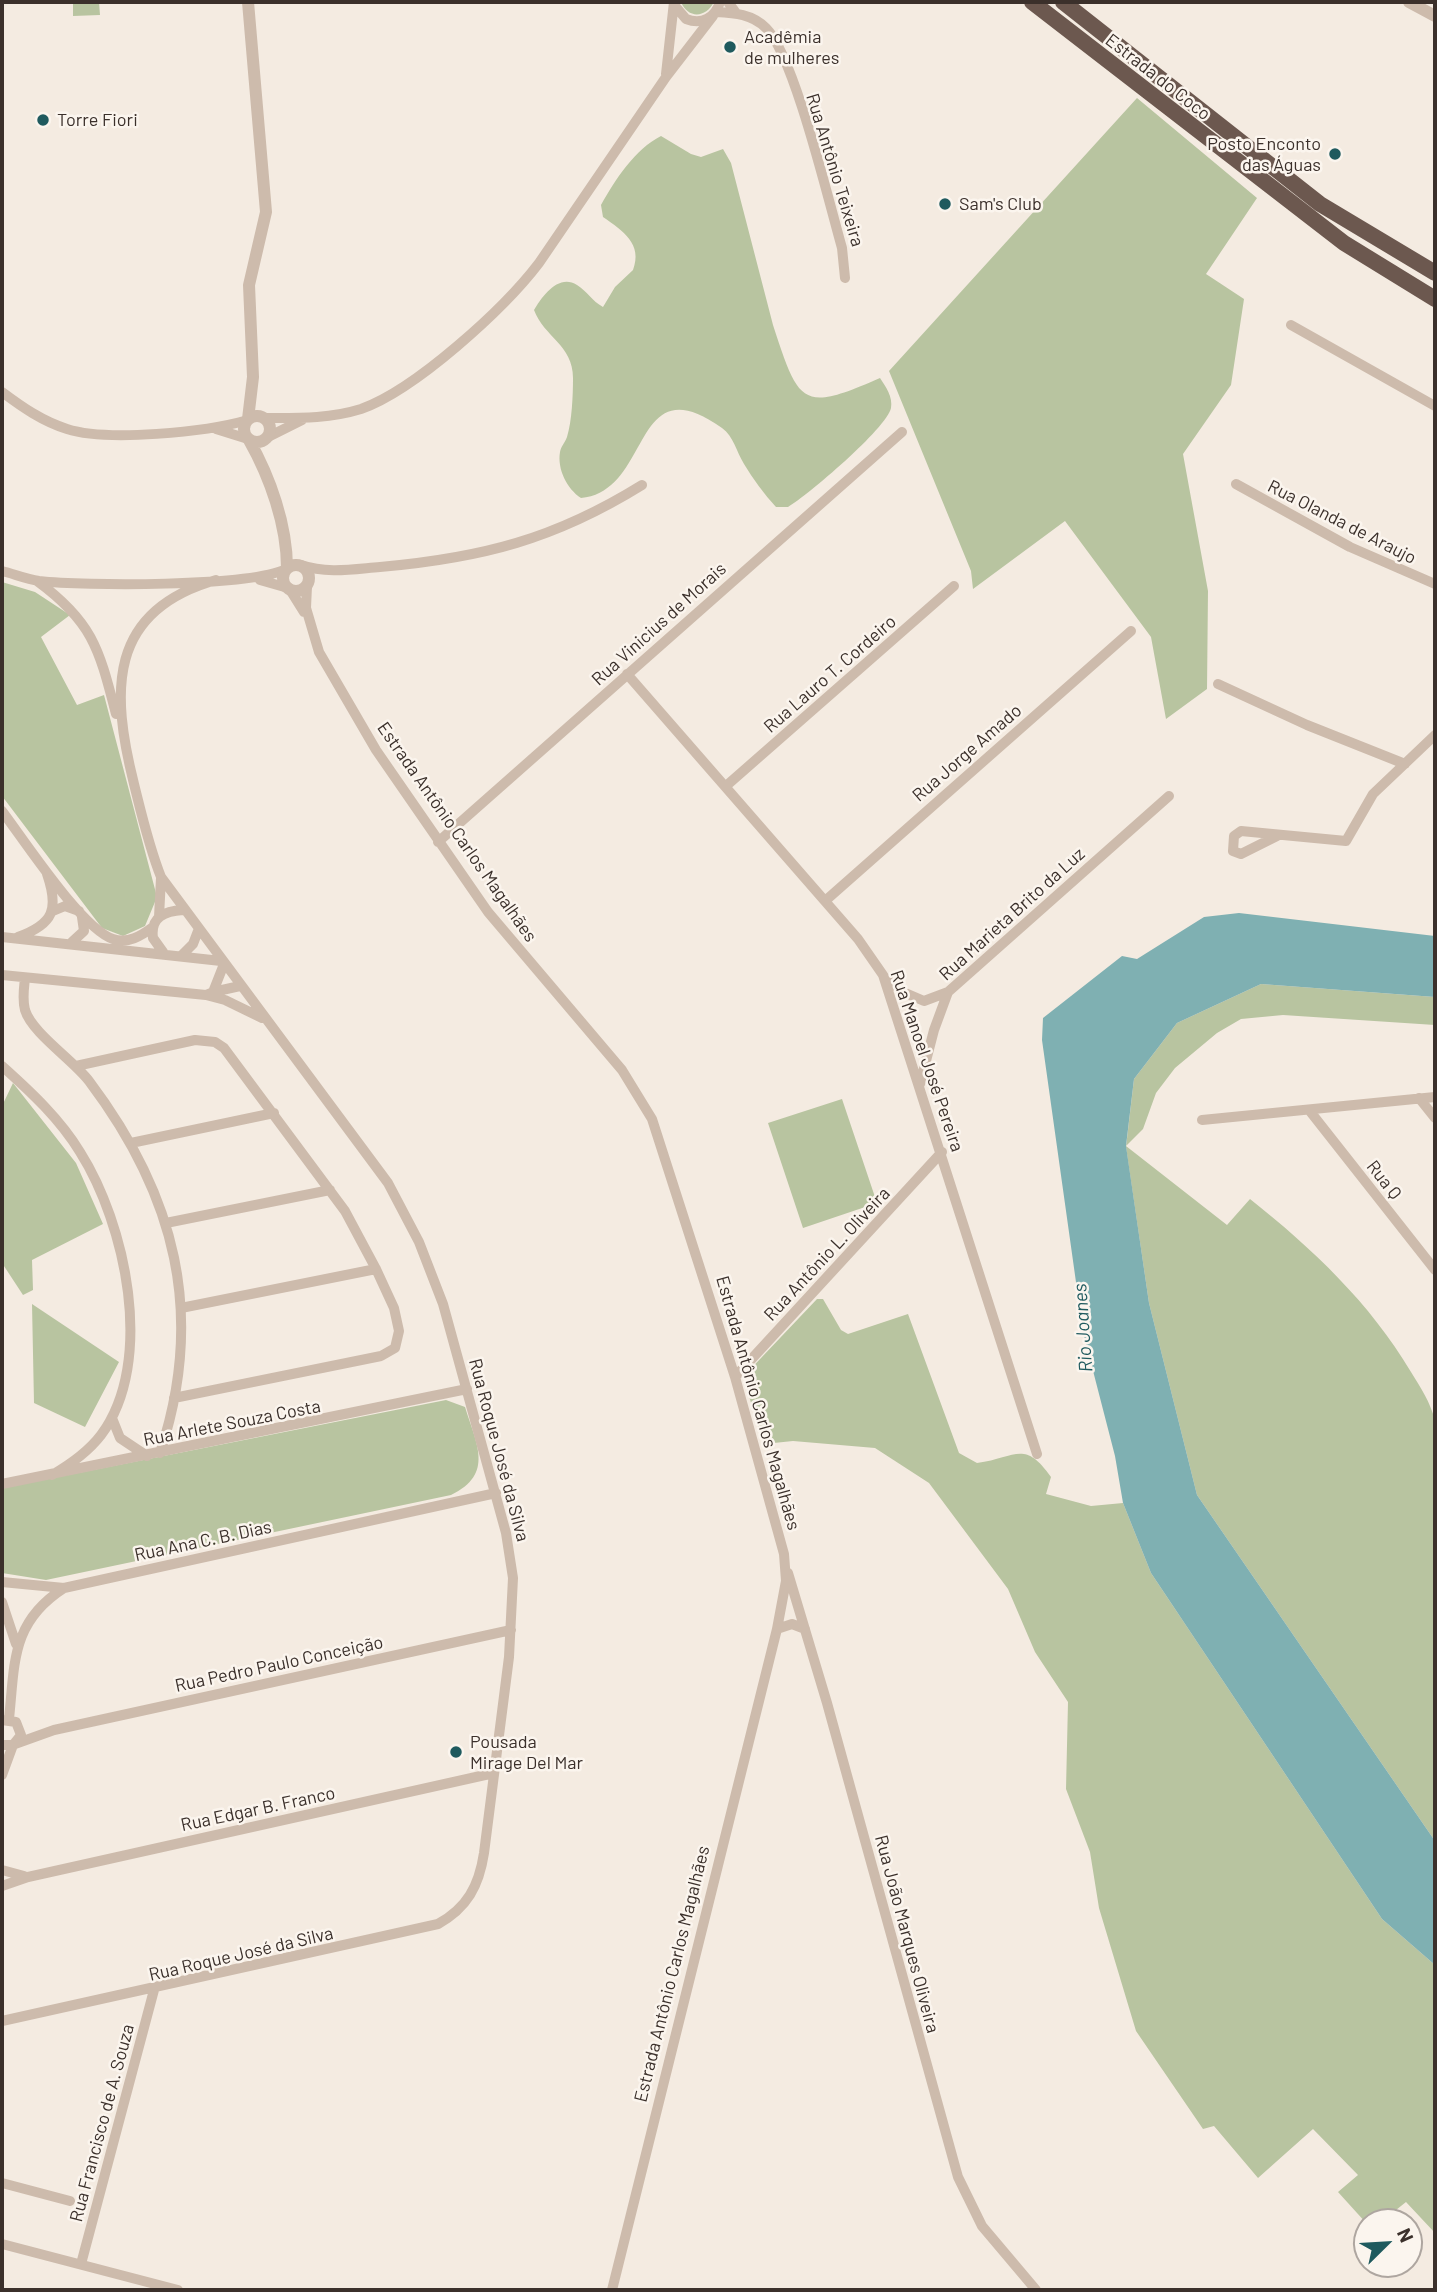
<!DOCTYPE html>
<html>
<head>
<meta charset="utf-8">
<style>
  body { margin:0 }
  #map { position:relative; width:1437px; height:2292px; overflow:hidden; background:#f4ebe1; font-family:Barlow,sans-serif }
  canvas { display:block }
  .frame { position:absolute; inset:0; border:4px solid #3b302b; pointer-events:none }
  .north { position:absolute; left:1353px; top:2208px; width:70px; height:70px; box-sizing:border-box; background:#fbf5ee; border:2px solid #aea6a0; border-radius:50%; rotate:66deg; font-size:19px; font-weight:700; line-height:28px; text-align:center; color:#3b302b }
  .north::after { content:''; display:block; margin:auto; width:24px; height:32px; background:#1f5a5e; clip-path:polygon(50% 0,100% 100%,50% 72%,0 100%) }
</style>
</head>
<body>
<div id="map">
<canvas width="1437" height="2292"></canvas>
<div class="frame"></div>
<div class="north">N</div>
</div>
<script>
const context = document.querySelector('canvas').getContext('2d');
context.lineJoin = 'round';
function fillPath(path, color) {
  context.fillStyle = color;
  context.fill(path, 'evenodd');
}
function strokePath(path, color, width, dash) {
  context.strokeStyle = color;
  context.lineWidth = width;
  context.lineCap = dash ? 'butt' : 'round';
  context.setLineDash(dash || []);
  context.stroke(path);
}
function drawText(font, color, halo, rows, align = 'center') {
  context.font = font + ' Barlow,sans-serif';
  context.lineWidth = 5;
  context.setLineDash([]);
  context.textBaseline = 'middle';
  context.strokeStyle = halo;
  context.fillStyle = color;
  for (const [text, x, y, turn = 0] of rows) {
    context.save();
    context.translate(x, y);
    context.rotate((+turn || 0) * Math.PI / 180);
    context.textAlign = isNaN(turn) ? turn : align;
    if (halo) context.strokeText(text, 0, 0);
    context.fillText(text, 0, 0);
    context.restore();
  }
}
fillPath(new Path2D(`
  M73 2H99L100 15 73 16Z
  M681 2H714C706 18 688 19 681 2Z
  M1137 98 1257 198 1206 274 1244 299 1231 385 1183 454 1208 591 1207 689 1166 719 1151 637 1065 521 973 589 971 571 889 371Z
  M661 136 691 154 701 157 723 149 731 163 773 325C799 404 801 413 880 378 886 387 893 397 891 408 887 428 807 496 788 507H776C764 494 753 479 744 464 736 451 734 437 722 428 631 363 653 491 581 498 567 489 557 469 560 452 561 446 565 443 567 437 572 421 573 395 573 378 573 345 544 337 534 310 542 296 559 273 577 285 587 291 592 301 603 307L615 287 633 270C643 244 623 231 603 217L601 205C615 180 635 149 661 136Z
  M2 582 35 592 70 615 41 637 77 705 104 695 157 897 145 926 123 936 102 928 2 796Z
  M1261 984 1435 997V1025L1283 1015 1241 1019 1217 1033 1175 1068 1156 1093 1143 1129 1126 1146 1227 1225 1250 1199C1313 1249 1370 1303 1411 1372 1421 1388 1430 1402 1435 1420V1841L1197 1495 1149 1303 1126 1147 1134 1079 1177 1023Z
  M13 1083 76 1163 103 1224 32 1260 33 1290 23 1295 2 1263V1106Z
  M842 1099 877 1203 803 1228 768 1123Z
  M817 1299H823L841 1330 848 1334 908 1314 959 1453 977 1463C1016 1458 1024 1439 1051 1477L1046 1494 1091 1506 1123 1503 1151 1573 1382 1919 1435 1965V2233L1406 2202 1381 2222 1367 2224 1338 2192 1358 2175 1313 2129 1258 2178 1214 2126 1203 2129 1136 2031 1099 1908 1090 1852 1066 1789 1068 1702 1035 1652 1008 1589 929 1483 875 1448 793 1441 764 1444 762 1438 743 1377Z
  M32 1304 119 1362 85 1427 34 1403Z
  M446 1400 465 1407C476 1443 495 1474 451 1495L46 1580 2 1573V1488Z`), '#b8c4a0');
fillPath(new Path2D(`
  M1239 913 1435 936V997L1261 984 1177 1023 1134 1079 1126 1146 1149 1303 1197 1495 1435 1841V1965L1382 1919 1151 1573 1123 1503 1115 1456 1083 1332 1042 1040 1043 1018 1122 956 1137 959 1204 917Z`), '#7fb0b2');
strokePath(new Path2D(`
  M728 2 736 13
  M675 6 686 19C702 25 715 18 720 2
  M716 12C735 13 752 14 766 28 794 55 829 203 842 248L845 278
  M666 74 674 2
  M1291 325 1435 406
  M2 392C22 407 42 421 67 429 107 442 206 432 248 420
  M264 418C297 418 329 419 361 409 415 390 504 309 539 263L666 77 713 16
  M216 429 248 439
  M268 437 302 420
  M1236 484 1350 547 1435 584
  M301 565C327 574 354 569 380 567 482 558 555 539 642 485
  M2 571C14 574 26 579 39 581 83 586 250 587 286 569
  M260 580 288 588
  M37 581C93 622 99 649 116 714
  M307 586 306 608 319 652 376 750 488 912 622 1070 652 1119 735 1377 784 1554 786 1581 777 1629 612 2290
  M289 588 304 612
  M627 674 858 939 883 975 1037 1454
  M1218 684 1307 725 1405 764
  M726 786 954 586
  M2 811C24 840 82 929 113 939 128 944 141 936 153 927
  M1277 836 1241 854 1233 851 1234 836 1241 831 1346 841 1373 794 1435 735
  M438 842 902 432
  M825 901 1131 631
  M53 911 65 906 79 911
  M159 917 161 878
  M2 937 221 961
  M18 937C54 924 59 909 47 874
  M72 942 84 931 82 917
  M163 952 153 938C150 917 165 911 183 910
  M182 955 193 944 198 931
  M2 975 206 995 225 1000 262 1018
  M25 978C24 988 22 999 25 1010 32 1033 73 1060 89 1081 175 1195 206 1314 160 1453
  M886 978 903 992 924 1001 948 992
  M213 992 240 986
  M206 995 213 992 224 964
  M2 1066C31 1092 60 1119 80 1152 125 1223 156 1361 101 1435 88 1452 71 1464 52 1475
  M76 1066 195 1040 215 1042 224 1048 345 1211 376 1269 394 1308 399 1331 395 1348 381 1356 174 1398
  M920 1084 934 1030 948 992 1169 796
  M1419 1098 1435 1118
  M1309 1110 1435 1270
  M1202 1120 1435 1097
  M131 1143 274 1113
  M166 1223 330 1190
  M181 1308 376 1269
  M735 1377 942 1152
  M112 1418 120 1438 147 1456
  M2 1484 467 1389
  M788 1573 827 1703 958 2177 982 2226 1036 2290
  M2 1582 64 1588
  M2 1602 16 1644
  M777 1629 792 1624 805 1629
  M9 1719C15 1662 11 1622 64 1588L496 1493
  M2 1720 16 1722 21 1735 13 1745H2
  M15 1744 54 1730 511 1630
  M2 1775 13 1745
  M2 1870 24 1876
  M2 1886 28 1877 494 1773
  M2 2021 438 1924C467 1908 479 1886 484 1853L509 1657 513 1578 506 1533 443 1304 419 1242 388 1183 161 877C149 847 142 816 134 784 111 692 107 611 216 580
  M2 2183 70 2201
  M2 2244 178 2290
  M81 2264 154 1990`), '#cdbbac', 10);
strokePath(new Path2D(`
  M248 2 266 212 249 285 253 377 248 419
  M1409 2 1435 16
  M244 429a13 13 0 1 1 26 0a13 13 0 1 1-26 0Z
  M249 440C270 477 287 525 287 568
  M283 578a13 13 0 1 1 26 0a13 13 0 1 1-26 0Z`), '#cdbbac', 12);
strokePath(new Path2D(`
  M1032 2 1344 243 1435 299
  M1063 2 1320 204 1435 273`), '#6c584f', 16);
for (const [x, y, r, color] of [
  [730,47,7,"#1f5a5e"],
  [43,120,7,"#1f5a5e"],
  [1335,154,7,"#1f5a5e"],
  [945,204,7,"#1f5a5e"],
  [456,1752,7,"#1f5a5e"]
]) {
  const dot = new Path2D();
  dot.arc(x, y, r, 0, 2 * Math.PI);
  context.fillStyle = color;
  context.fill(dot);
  strokePath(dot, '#fbf5ee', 2.5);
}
drawText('18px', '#3b302b', '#fbf5ee', [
  ["Acadêmia",744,37],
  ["de mulheres",744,58],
  ["Torre Fiori",57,120],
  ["Posto Enconto",1321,144,"right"],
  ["das Águas",1321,165,"right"],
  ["Sam's Club",959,204],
  ["Pousada",470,1742],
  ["Mirage Del Mar",470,1763]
], 'left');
drawText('18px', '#3b302b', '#fbf5ee', [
  ["Estrada do Coco",1158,77,38],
  ["Rua Antônio Teixeira",835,170,73],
  ["Rua Olanda de Araujo",1342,522,27],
  ["Rua Vinicius de Morais",659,624,-42],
  ["Rua Lauro T. Cordeiro",830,674,-41],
  ["Rua Jorge Amado",967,753,-41],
  ["Estrada Antônio Carlos Magalhães",457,832,55],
  ["Rua Marieta Brito da Luz",1012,914,-42],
  ["Rua Manoel José Pereira",927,1061,71],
  ["Rua Q",1384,1180,52],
  ["Rua Antônio L. Oliveira",827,1254,-47],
  ["Estrada Antônio Carlos Magalhães",758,1403,74],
  ["Rua Arlete Souza Costa",232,1423,-11],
  ["Rua Roque José da Silva",499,1450,75],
  ["Rua Ana C. B. Dias",203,1541,-12],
  ["Rua Pedro Paulo Conceição",279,1664,-12],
  ["Rua Edgar B. Franco",258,1809,-12],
  ["Rua João Marques Oliveira",907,1934,75],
  ["Rua Roque José da Silva",241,1954,-13],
  ["Estrada Antônio Carlos Magalhães",672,1974,-76],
  ["Rua Francisco de A. Souza",102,2123,-75]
]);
drawText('italic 19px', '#1f5a5e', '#fbf5ee', [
  ["Rio Joanes",1083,1328,-94]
]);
</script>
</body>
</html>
